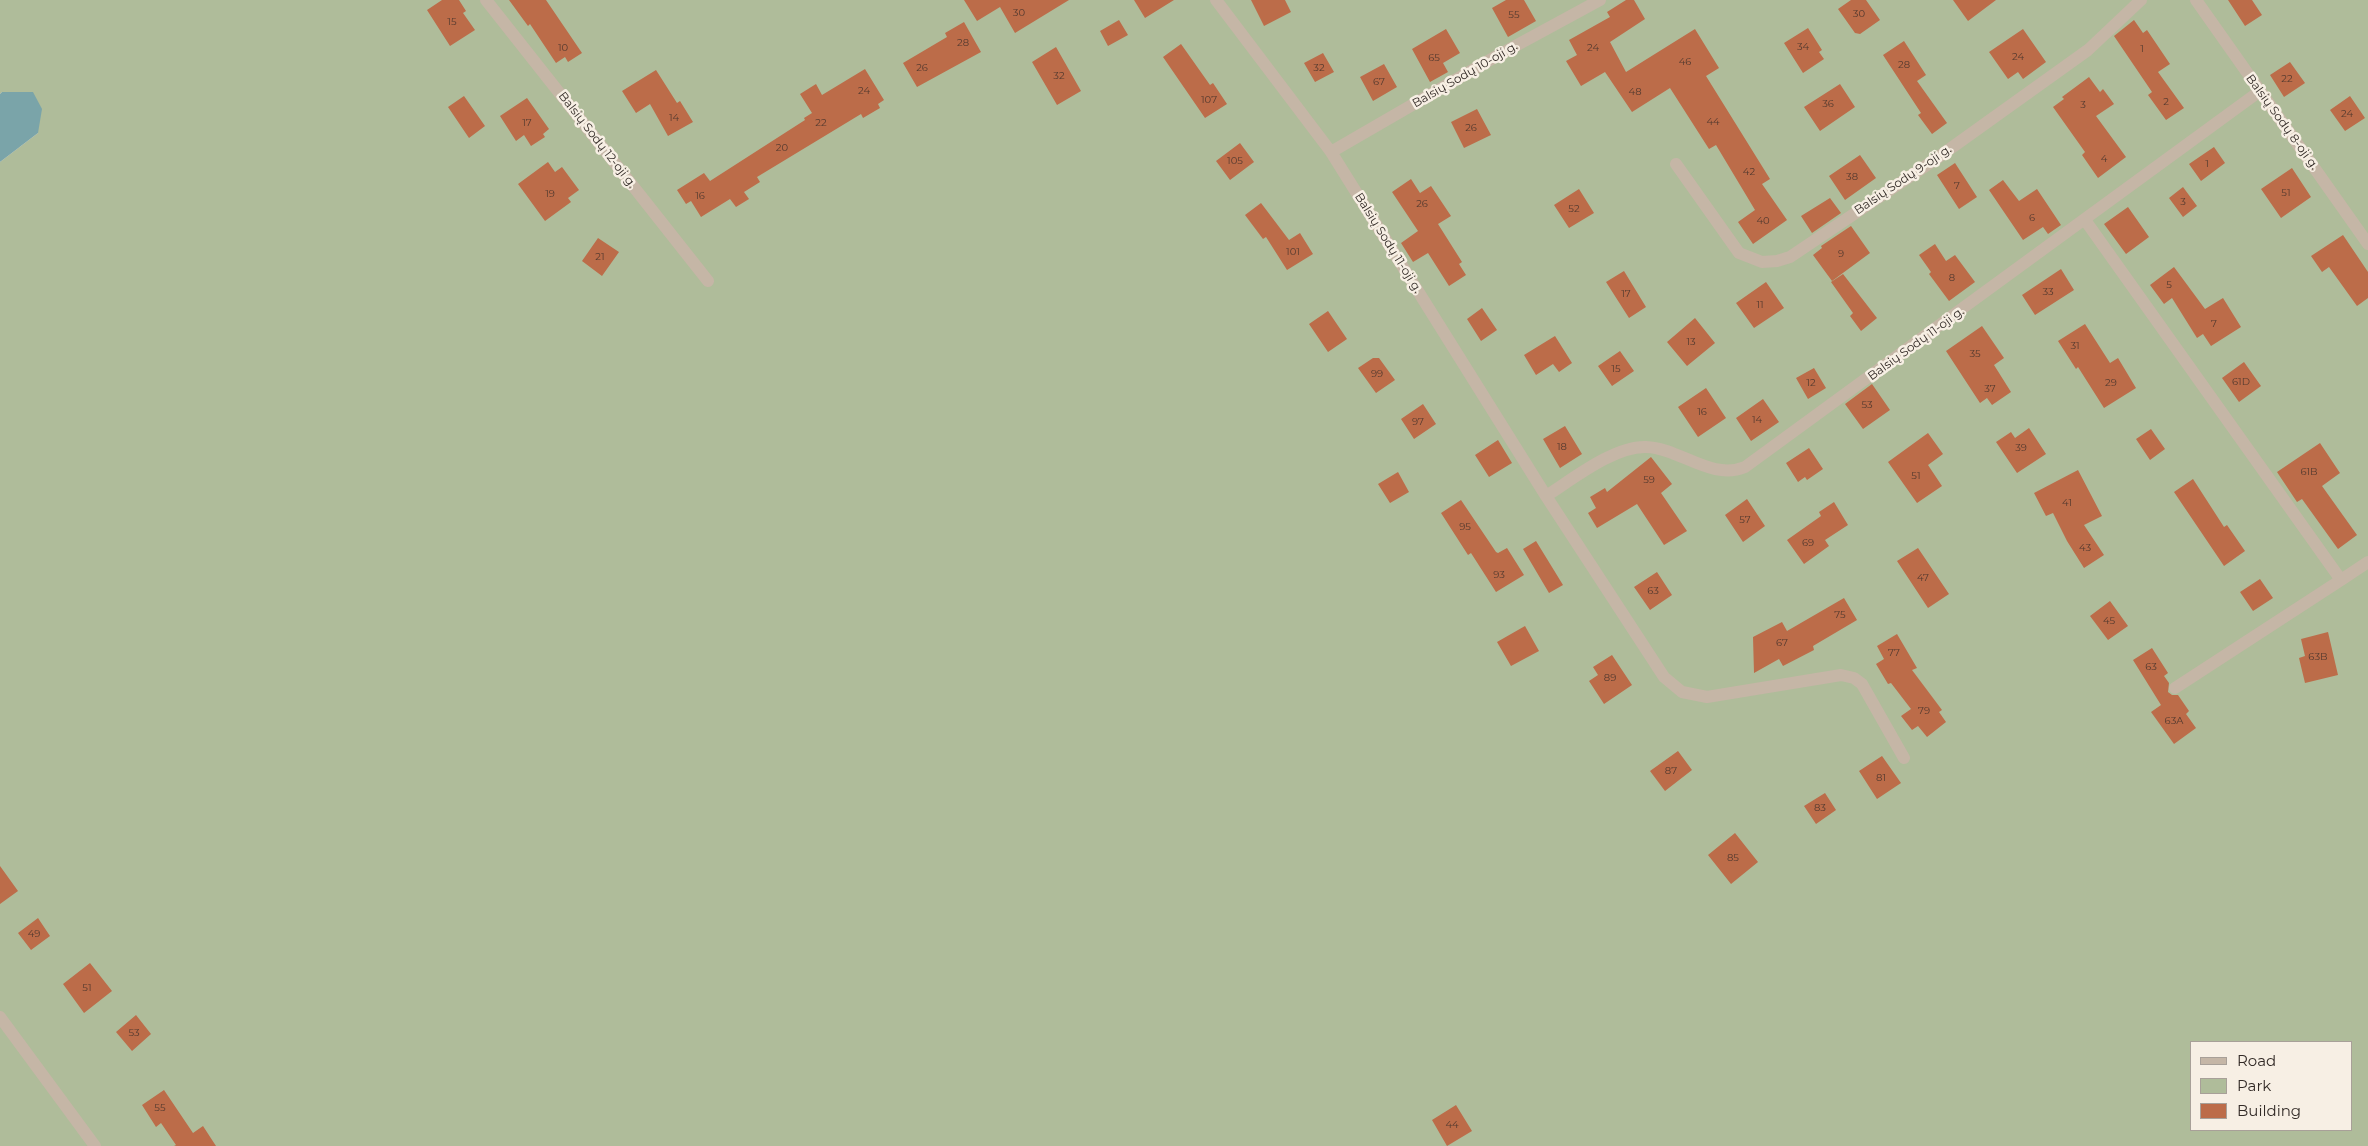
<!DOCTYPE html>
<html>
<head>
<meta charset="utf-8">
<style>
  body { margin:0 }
  #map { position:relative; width:2368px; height:1146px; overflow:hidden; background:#efe5d8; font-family:Montserrat,sans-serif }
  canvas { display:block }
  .legend { position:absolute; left:2190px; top:1041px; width:162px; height:90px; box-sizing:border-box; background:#f7efe4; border:1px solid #a8a098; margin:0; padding:6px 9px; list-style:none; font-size:15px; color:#322a26 }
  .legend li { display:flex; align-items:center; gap:10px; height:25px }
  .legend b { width:25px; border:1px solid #a8a098 }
</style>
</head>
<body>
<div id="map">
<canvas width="2368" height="1146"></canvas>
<ul class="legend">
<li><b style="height:6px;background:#c5b6a6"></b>Road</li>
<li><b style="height:14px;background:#afbc9a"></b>Park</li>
<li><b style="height:14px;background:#bc6c49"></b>Building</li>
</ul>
</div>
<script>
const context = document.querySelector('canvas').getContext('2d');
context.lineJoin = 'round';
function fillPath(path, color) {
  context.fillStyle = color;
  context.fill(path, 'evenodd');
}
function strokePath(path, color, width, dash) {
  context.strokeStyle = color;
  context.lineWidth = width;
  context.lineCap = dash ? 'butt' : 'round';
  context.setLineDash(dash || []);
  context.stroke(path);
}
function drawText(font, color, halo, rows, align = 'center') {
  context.font = font + ' Montserrat,sans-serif';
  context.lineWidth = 5;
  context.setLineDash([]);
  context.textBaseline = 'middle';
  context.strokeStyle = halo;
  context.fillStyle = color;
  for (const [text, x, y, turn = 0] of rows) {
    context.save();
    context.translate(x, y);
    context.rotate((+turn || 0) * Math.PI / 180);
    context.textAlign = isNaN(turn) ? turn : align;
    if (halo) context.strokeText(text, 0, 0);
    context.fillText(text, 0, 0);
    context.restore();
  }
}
fillPath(new Path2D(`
  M0 0H2368V1146H0V162L38 133 2 92 0 94ZM2192 1042H2352V1130H2192Z`), '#afbc9a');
fillPath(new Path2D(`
  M2 92H33L42 109 38 133 0 162V94Z`), '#7aa4a9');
fillPath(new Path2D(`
  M442 0H459L466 11 463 13 475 30 450 46 427 10Z
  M509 0H546L582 53 568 62 565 57 556 63 530 24 528 26Z
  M964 0H1069L1015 33 1000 7 977 21Z
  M1134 0H1174L1145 18Z
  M1251 0H1285L1291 12 1264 26Z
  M1506 0H1524L1536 21 1508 37 1492 8Z
  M1626 0H1634L1645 19 1610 42 1626 72 1695 29 1719 68 1706 76 1770 179 1762 184 1787 220 1753 244 1738 222 1755 210 1716 145 1709 149 1670 88 1632 112 1605 72 1581 86 1566 61 1577 55 1569 40 1610 17 1607 12Z
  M1851 0H1866L1880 20 1860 34 1855 33 1838 9Z
  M1953 0H1996L1968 21Z
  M2228 0H2252L2262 15 2245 26Z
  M1119 20 1128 35 1108 46 1100 31Z
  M2134 20 2143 33 2147 30 2170 64 2158 72 2184 108 2166 120 2148 95 2152 92 2114 36Z
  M964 22 981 52 917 87 903 63 947 37 945 33Z
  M1808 28 1822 50 1819 52 1824 59 1803 73 1784 43Z
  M1446 29 1460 53 1443 63 1448 72 1430 82 1412 49Z
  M2023 29 2046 62 2023 79 2018 72 2008 79 1989 52Z
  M1904 41 1926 75 1917 81 1947 123 1932 134 1918 115 1921 113 1883 55Z
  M1181 44 1210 85 1213 83 1227 104 1205 118 1163 57Z
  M1056 47 1081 91 1057 105 1032 62Z
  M1323 53 1334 72 1315 82 1304 63Z
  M2290 62 2305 83 2284 97 2270 75Z
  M1384 64 1397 87 1373 101 1360 77Z
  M865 69 884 100 878 104 880 108 863 118 861 114 757 177 760 182 744 192 749 199 736 207 730 199 701 217 691 201 686 204 677 190 704 173 710 181 805 120 804 118 812 113 800 94 816 84 822 95Z
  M656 70 677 103 680 101 693 122 668 136 650 104 636 113 622 91Z
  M2089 77 2100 92 2103 89 2114 104 2096 116 2126 157 2098 178 2082 155 2085 152 2053 107 2064 99 2062 97Z
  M1840 84 1855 107 1820 131 1804 107Z
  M464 96 485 126 469 138 448 107Z
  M2350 96 2365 118 2345 131 2330 110Z
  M527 98 549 129 543 134 545 137 531 146 524 135 516 141 500 116Z
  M1477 109 1491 135 1464 148 1451 122Z
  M1240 143 1254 162 1230 180 1216 161Z
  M2214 147 2225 163 2201 181 2189 164Z
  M1860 155 1876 178 1845 200 1829 176Z
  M548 162 555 172 562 167 579 190 568 198 571 202 545 221 518 184Z
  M1955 163 1977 197 1959 209 1937 175Z
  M2292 168 2311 197 2281 218 2261 189Z
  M1411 179 1420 193 1431 186 1451 216 1438 224 1462 262 1459 264 1466 275 1449 286 1428 253 1413 262 1401 243 1418 231 1392 192Z
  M2003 180 2019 201 2037 189 2061 225 2048 234 2043 227 2023 240 1989 190Z
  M2183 187 2197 206 2183 217 2169 198Z
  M1579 189 1594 213 1569 228 1554 205Z
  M1830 198 1841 213 1812 233 1801 216Z
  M1261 203 1289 240 1300 233 1313 254 1287 270 1266 237 1263 239 1245 215Z
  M2128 207 2149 237 2126 254 2104 224Z
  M1851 226 1870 253 1832 281 1813 255 1822 248 1821 246Z
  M2343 235 2368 272V298L2357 306 2329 267 2322 272 2311 256Z
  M598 238 619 252 602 276 582 261Z
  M1935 244 1946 261 1955 255 1975 282 1949 301 1929 274 1931 272 1919 255Z
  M2174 267 2205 309 2223 298 2241 327 2211 346 2203 334 2197 338 2172 298 2164 304 2150 285Z
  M2061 269 2074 290 2035 315 2022 295Z
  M1624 271 1646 307 1629 318 1606 282Z
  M1843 274 1877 318 1861 331 1850 316 1853 313 1831 282Z
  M1766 282 1784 308 1754 328 1736 303Z
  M1482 308 1497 330 1481 341 1467 319Z
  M1328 311 1347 339 1328 352 1309 324Z
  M1695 318 1715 343 1687 366 1667 342Z
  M2085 324 2110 363 2118 358 2136 388 2104 408 2078 367 2076 369 2058 341Z
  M1982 326 2004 358 1994 365 2011 392 1992 405 1987 398 1980 403 1946 351Z
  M1555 336 1572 363 1559 372 1553 364 1536 375 1524 355Z
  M1620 351 1634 371 1612 386 1598 366Z
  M1373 358H1379L1395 380 1376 393 1358 368Z
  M2244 362 2261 386 2239 402 2222 378Z
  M1814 368 1826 388 1808 399 1796 378Z
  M1872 384 1890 410 1863 429 1845 404Z
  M1706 388 1726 418 1698 437 1678 407Z
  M1763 399 1779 422 1751 441 1736 418Z
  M1423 404 1436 424 1414 439 1401 419Z
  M1565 426 1582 454 1560 468 1543 439Z
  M2029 428 2046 454 2017 473 1996 442 2011 432 2015 438Z
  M2151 429 2165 449 2150 460 2136 439Z
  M1928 433 1943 454 1928 465 1942 486 1917 503 1888 462Z
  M1498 440 1512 463 1489 477 1475 455Z
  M2320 443 2340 473 2322 486 2357 535 2338 549 2302 499 2297 502 2277 472Z
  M1809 448 1823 469 1807 480 1805 477 1798 482 1786 463Z
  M1651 457 1672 484 1661 493 1687 531 1664 545 1637 504 1597 528 1588 513 1596 508 1590 497 1605 488 1607 492Z
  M2078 470 2102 516 2084 525 2104 555 2084 568 2067 541 2053 513 2046 516 2034 493Z
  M1398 472 1409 492 1390 503 1378 484Z
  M2193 479 2224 527 2227 525 2245 551 2224 566 2174 492Z
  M1747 499 1765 526 1743 542 1725 515Z
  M1461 500 1496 552 1498 553 1507 548 1524 575 1496 592 1471 553 1468 555 1441 513Z
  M1834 502 1848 525 1825 540 1829 546 1804 564 1787 540 1821 516 1819 512Z
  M1536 541 1563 585 1549 593 1523 549Z
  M1918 548 1949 594 1928 608 1897 561Z
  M1657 572 1672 595 1650 610 1634 587Z
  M2260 579 2273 598 2253 611 2240 592Z
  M1844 598 1857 620 1813 646 1814 650 1783 666 1779 659 1754 673 1753 637 1782 622 1787 631Z
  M2110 601 2128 626 2108 640 2090 616Z
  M1525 626 1539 651 1511 666 1497 642Z
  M2328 632 2338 675 2305 683 2299 658 2305 656 2301 639Z
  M1897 634 1917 668 1912 670 1942 710 1939 712 1946 722 1927 737 1918 726 1912 730 1901 716 1911 709 1891 683 1888 684 1876 664 1884 659 1877 646Z
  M2152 648 2168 673 2164 676 2169 683 2168 692 2172 695H2178L2189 711 2186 714 2196 728 2174 744 2151 712 2161 705 2133 660Z
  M1612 655 1632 685 1604 704 1589 681 1598 675 1593 667Z
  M1678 751 1692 770 1665 791 1650 771Z
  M1882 756 1901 783 1877 799 1859 771Z
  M1825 793 1836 810 1816 824 1804 806Z
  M1735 833 1758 862 1731 884 1708 855Z
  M0 866 18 891 0 904Z
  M38 918 50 936 31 950 18 933Z
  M90 963 112 991 84 1013 63 984Z
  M136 1015 151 1034 132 1051 116 1032Z
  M164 1090 193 1133 203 1126 216 1146H174L176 1145 161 1123 156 1127 142 1105Z
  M1456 1105 1472 1131 1447 1146 1432 1120Z`), '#bc6c49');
strokePath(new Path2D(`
  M486 0 708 281
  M1216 0 1331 152 1546 496C1573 479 1614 446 1646 447 1680 448 1711 481 1745 467L2260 91
  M2196 0 2368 244
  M1331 152 1495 57 1600 0
  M1676 164 1739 253 1762 262 1777 261 1790 257 1933 161 2088 50 2141 0
  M2085 220 2341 580 2368 562
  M1546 496 1664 677 1682 692 1707 697 1841 675 1854 678 1862 684 1904 758
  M2175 688 2341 580
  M0 1017 95 1146`), '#c5b6a6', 12);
drawText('10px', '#543a2f', null, [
  ["30",1019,13],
  ["30",1859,14],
  ["55",1514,15],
  ["15",452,22],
  ["28",963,43],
  ["34",1803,47],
  ["10",563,48],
  ["24",1593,48],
  ["1",2142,49],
  ["24",2018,57],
  ["65",1434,58],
  ["46",1685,62],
  ["28",1904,65],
  ["26",922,68],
  ["32",1319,68],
  ["32",1059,76],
  ["22",2287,79],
  ["67",1379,82],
  ["24",864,91],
  ["48",1635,92],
  ["107",1209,100],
  ["2",2166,102],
  ["36",1828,104],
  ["3",2083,105],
  ["24",2347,114],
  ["14",674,118],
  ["44",1713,122],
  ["17",527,123],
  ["22",821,123],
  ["26",1471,128],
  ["20",782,148],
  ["4",2104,159],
  ["105",1235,161],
  ["1",2207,164],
  ["42",1749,172],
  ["38",1852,177],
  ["7",1957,186],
  ["51",2286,193],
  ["19",550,194],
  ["16",700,196],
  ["3",2183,202],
  ["26",1422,204],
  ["52",1574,209],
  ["6",2032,218],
  ["40",1763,221],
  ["101",1293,252],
  ["9",1841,254],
  ["21",600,257],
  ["8",1952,278],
  ["5",2169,285],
  ["33",2048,292],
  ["17",1626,294],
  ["11",1760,305],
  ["7",2214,324],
  ["13",1691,342],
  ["31",2075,346],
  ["35",1975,354],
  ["15",1616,369],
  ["99",1377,374],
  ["61D",2241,382],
  ["12",1811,383],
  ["29",2111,383],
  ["37",1990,389],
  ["53",1867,405],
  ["16",1702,412],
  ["14",1757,420],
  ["97",1418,422],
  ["18",1562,447],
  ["39",2021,448],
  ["61B",2309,472],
  ["51",1916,476],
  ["59",1649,480],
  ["41",2067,503],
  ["57",1745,520],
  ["95",1465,527],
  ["69",1808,543],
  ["43",2085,548],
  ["93",1499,575],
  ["47",1923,578],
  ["63",1653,591],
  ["75",1840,615],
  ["45",2109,621],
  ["67",1782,643],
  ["77",1894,653],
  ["63B",2318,657],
  ["63",2151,667],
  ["89",1610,678],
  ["79",1924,711],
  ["63A",2174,721],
  ["87",1671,771],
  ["81",1881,778],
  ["83",1820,808],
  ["85",1733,858],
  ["49",34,934],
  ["51",87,988],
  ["53",134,1033],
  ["55",160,1108],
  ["44",1452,1125]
]);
drawText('12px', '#322a26', '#f7efe4', [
  ["Balsių Sodų 10-oji g.",1465,75,-30],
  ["Balsių Sodų 8-oji g.",2282,122,54],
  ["Balsių Sodų 12-oji g.",597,140,52],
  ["Balsių Sodų 9-oji g.",1903,180,-34],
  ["Balsių Sodų 11-oji g.",1388,243,58],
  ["Balsių Sodų 11-oji g.",1916,344,-36]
]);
</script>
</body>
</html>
